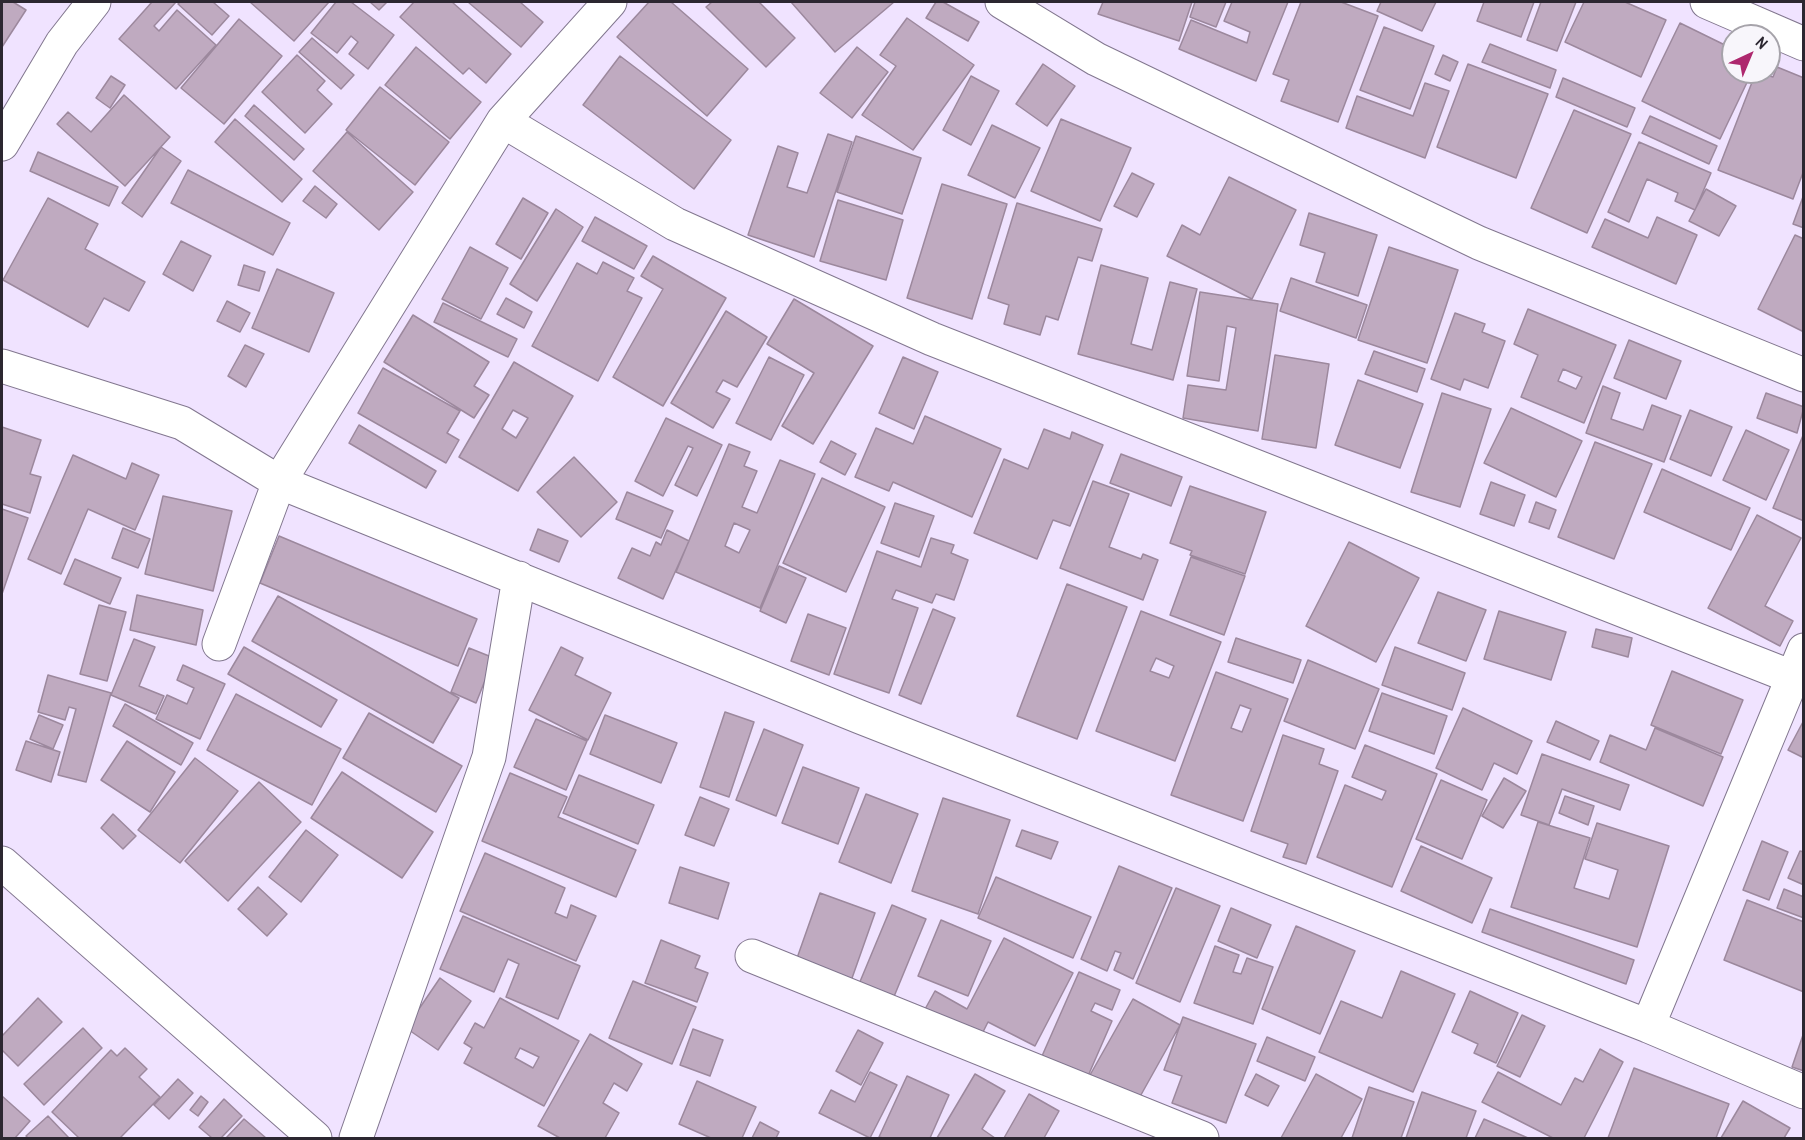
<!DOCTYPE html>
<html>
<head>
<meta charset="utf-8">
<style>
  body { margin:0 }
  #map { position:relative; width:1805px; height:1140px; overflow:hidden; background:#f0e3ff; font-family:"Archivo Narrow",sans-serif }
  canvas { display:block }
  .frame { position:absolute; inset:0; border:3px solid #2c2731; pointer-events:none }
  .north { position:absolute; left:1721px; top:24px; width:60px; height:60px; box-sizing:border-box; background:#f8f6fb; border:2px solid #a6a3aa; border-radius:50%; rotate:44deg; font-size:16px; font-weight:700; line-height:24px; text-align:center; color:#2c2731 }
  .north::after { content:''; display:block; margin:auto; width:21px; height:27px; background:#ae286e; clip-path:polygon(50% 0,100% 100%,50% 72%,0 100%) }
</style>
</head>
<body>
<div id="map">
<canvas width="1805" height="1140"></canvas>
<div class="frame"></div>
<div class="north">N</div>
</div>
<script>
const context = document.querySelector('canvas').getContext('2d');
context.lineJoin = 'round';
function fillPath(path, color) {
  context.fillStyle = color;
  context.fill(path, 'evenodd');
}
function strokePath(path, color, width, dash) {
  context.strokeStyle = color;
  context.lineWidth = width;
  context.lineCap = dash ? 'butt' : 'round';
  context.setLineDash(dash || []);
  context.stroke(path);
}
const building = new Path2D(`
  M2 2H13L26 10 2 47Z
  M152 2H176L154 26 159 31 177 10 216 45 176 89 119 39Z
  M180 2H213L229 16 212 35 178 4Z
  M250 2H329L294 41Z
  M336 2H351L394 35 368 69 349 54 358 42 351 36 337 53 311 33Z
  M370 2H387L379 10Z
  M414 2H452L511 54 486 83 469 68 463 74 400 17Z
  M468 2H520L543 22 521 47Z
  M649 2H671L748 69 707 116 617 37Z
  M712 2H759L795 38 766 67 706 7Z
  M791 2H894L835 52Z
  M936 2H943L979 22 968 41 926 18Z
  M1103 2H1192L1179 41 1098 14Z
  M1195 2H1226L1216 27 1190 17Z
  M1232 2H1288L1256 81 1179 49 1191 20 1247 43 1250 32 1224 21Z
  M1301 2H1341L1378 16 1338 122 1281 101 1289 80 1273 74Z
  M1381 2H1436L1422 31 1377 11Z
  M1484 2H1534L1521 37 1477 21Z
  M1541 2H1576L1557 51 1527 40Z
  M1584 2H1625L1666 20 1641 77 1565 42Z
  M907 18 974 65 913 150 862 115 896 66 880 55Z
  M239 19 282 56 224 124 181 88Z
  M1680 23 1733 49V72H1752L1720 139 1642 101Z
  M1384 27 1434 46 1410 109 1360 90Z
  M312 38 354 75 341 89 299 52Z
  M1490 44 1556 70 1550 88 1482 62Z
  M416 47 481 102 450 139 385 85Z
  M857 47 888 72 852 118 820 93Z
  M297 55 325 81 317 90 332 104 305 133 262 92Z
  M1443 55 1458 62 1450 81 1435 74Z
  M620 56 731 140 694 189 583 105Z
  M1043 64 1075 86 1047 126 1016 104Z
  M1468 64 1548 94 1516 178 1437 147Z
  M1777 67 1804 78V170L1793 199 1718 170 1756 72 1773 77Z
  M111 76 125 85 110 108 96 98Z
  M971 76 999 91 971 145 943 130Z
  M1563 78 1635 108 1627 127 1556 97Z
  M1425 83 1449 91 1425 158 1346 128 1357 96 1413 116Z
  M380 87 449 142 415 185 346 130Z
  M124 95 170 137 125 186 57 124 68 112 91 132Z
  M254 105 304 149 294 160 245 116Z
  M1574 110 1631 134 1587 233 1531 208Z
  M1650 116 1717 146 1709 164 1642 133Z
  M235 119 302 179 282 202 215 142Z
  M1061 119 1131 148 1100 221 1031 191Z
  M992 125 1040 148 1015 198 968 175Z
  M347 132 413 192 379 230 313 171Z
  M828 134 852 142 814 257 748 235 778 146 798 153 787 187 807 193Z
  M856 136 921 158 902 214 837 192Z
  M1639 142 1711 173 1695 210 1675 201 1678 193 1647 179 1629 222 1608 212Z
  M161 147 181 161 142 217 122 203Z
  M38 152 118 187 109 206 30 171Z
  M188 170 290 223 273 255 171 203Z
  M1132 173 1154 184 1137 217 1114 206Z
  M1229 177 1296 210 1252 299 1167 256 1182 225 1200 235Z
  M942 184 1007 204 972 319 907 298Z
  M315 186 337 204 326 218 303 201Z
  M1706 189 1736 206 1719 236 1689 221Z
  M1804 194V228L1793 224Z
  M48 198 98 224 85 249 145 282 129 311 104 298 88 327 3 280Z
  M523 198 548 213 521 259 496 244Z
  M838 200 903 220 886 280 820 261Z
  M1017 203 1102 229 1092 261 1078 257 1058 320 1046 316 1040 335 1004 324 1009 305 988 298Z
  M556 209 583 227 537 301 510 284Z
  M1309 213 1377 235 1358 296 1316 282 1325 253 1300 245Z
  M595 217 647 246 634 269 582 241Z
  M1657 217 1697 235 1676 284 1592 247 1605 219 1648 238Z
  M1795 235 1804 239V332L1758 309Z
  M181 241 211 256 193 291 163 274Z
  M470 247 508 268 481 319 442 299Z
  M1389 247 1458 270 1427 363 1358 340Z
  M653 256 726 298 663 406 613 377 663 289 641 276Z
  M603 262 634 278 627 291 642 298 598 381 532 346 577 263 597 274Z
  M244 265 265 272 259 291 238 285Z
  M1101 265 1148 278 1131 344 1152 350 1170 282 1197 289 1173 380 1078 354Z
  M277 269 334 293 309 352 252 328Z
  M1291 278 1367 305 1356 338 1280 311Z
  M1200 292 1278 304 1258 431 1183 418 1188 385 1226 390 1236 328 1227 326 1219 381 1187 376Z
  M506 298 532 312 524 328 497 314Z
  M794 299 873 346 813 444 782 426 814 373 767 344Z
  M227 301 250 313 240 332 217 321Z
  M443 303 517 339 508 357 434 322Z
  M1528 309 1616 345 1584 423 1521 397 1538 355 1514 344ZM1563 369 1582 377 1576 389 1558 381Z
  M726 311 767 337 737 387 723 380 716 392 730 399 713 428 671 403Z
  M1455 313 1485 324 1482 332 1505 341 1488 388 1464 379 1460 390 1431 379Z
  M413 315 489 362 474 386 489 395 474 418 384 362Z
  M1629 340 1681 361 1666 399 1614 378Z
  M245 345 264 354 246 387 228 376Z
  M1374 351 1425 369 1417 392 1365 374Z
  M1275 355 1329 364 1316 448 1262 439Z
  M769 357 804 375 771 440 736 423Z
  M903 357 938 372 914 429 879 413Z
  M514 362 573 396 518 491 459 457ZM513 410 528 418 516 438 502 429Z
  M383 368 460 411 447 433 459 440 446 463 358 413Z
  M1358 380 1423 404 1400 468 1335 445Z
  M1603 386 1620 393 1611 419 1643 430 1652 405 1681 416 1664 462 1586 433Z
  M1442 393 1491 409 1460 507 1411 492Z
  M1766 393 1804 407 1797 433 1757 418Z
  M1511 408 1582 441 1556 497 1484 463Z
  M1690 410 1732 427 1711 476 1670 459Z
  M925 416 1001 449 972 517 893 482 889 491 855 477 876 428 913 444Z
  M666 418 722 445 697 496 675 485 693 448 688 446 663 496 635 481Z
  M359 425 436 471 426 488 349 443Z
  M2 427 41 440 30 474 41 477 30 513 2 504Z
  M1044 429 1070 439 1072 432 1103 445 1070 526 1053 520 1037 559 974 533 1004 459 1028 469Z
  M1746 430 1789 450 1766 500 1723 480Z
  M1804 433V521L1773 508Z
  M831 441 856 454 845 475 820 462Z
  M1595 442 1652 464 1614 559 1558 537Z
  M729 444 750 452 744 466 757 471 742 507 757 513 780 460 815 474 760 608 676 572ZM734 523 750 530 739 553 725 546Z
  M1121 454 1182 477 1171 506 1110 483Z
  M73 455 126 479 132 463 159 475 135 530 88 509 61 574 28 559Z
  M574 457 617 502 581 537 537 492Z
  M1662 469 1750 508 1731 550 1644 512Z
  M822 478 885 507 846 592 783 563Z
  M1093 481 1129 494 1109 547 1141 559 1143 554 1158 560 1143 600 1060 568Z
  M1491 482 1525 495 1514 526 1480 514Z
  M1190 486 1266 512 1245 574 1190 555 1192 551 1170 543Z
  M627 492 673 511 661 538 616 519Z
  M163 496 232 511 213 591 145 574Z
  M1536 502 1556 510 1549 529 1529 522Z
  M895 503 934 516 919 557 881 543Z
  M2 509 28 518 2 594Z
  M1757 515 1801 538 1765 606 1793 621 1780 646 1708 608Z
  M123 528 150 539 138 568 112 558Z
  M538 529 568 541 559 562 530 550Z
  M667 530 689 541 663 599 618 578 632 548 650 556 656 542 661 545Z
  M279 536 477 619 458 666 260 583Z
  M931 538 954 545 951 553 968 560 954 600 936 594 932 603 896 590 892 599 918 608 889 693 834 674 877 551 921 567Z
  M1349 542 1419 578 1376 662 1306 626Z
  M1191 557 1245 576 1224 635 1170 615Z
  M75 559 121 578 110 604 64 584Z
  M779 566 806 578 786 623 760 611Z
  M1067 584 1127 607 1077 739 1017 716Z
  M1438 592 1486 610 1466 661 1418 643Z
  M137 595 203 610 196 645 130 630Z
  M278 596 459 698 433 743 252 641Z
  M99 605 126 612 107 681 80 674Z
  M933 609 955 618 921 704 899 695Z
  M1141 611 1221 642 1175 761 1096 731ZM1156 658 1174 666 1169 678 1150 671Z
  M1499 611 1566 632 1551 680 1484 659Z
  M808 614 846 628 829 675 791 661Z
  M1596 629 1632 638 1628 657 1592 647Z
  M1236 638 1301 660 1293 683 1228 662Z
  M134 639 155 647 139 686 164 696 156 714 111 695Z
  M244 647 337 700 321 727 228 674Z
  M561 647 583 658 575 675 611 693 588 740 529 710Z
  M1395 647 1465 673 1452 710 1382 685Z
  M469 648 494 658 476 703 451 692Z
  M1308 660 1379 689 1355 749 1284 721Z
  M183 665 225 684 200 739 156 719 167 695 187 704 194 688 177 680Z
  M1672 671 1743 700 1721 754 1651 725Z
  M1216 672 1288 699 1243 821 1171 795ZM1240 705 1251 709 1242 732 1231 728Z
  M48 675 111 693 86 782 58 775 76 709 69 707 65 720 38 712Z
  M1382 693 1447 716 1434 754 1369 731Z
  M236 694 341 749 312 805 207 750Z
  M125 704 193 743 181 765 113 726Z
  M1463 708 1532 741 1517 774 1494 763 1482 790 1436 768Z
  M725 712 754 722 729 797 700 787Z
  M369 713 462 766 436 812 343 758Z
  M39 715 63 725 53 749 30 739Z
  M605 715 677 743 661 783 590 754Z
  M536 719 587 741 566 790 514 767Z
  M1804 720V758L1788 750Z
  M1556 721 1599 741 1590 760 1547 742Z
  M1655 728 1723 757 1703 806 1600 762 1610 735 1646 750Z
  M764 729 803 745 776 816 736 800Z
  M1283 735 1324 749 1319 764 1338 771 1306 864 1283 857 1288 844 1251 831Z
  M26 741 60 752 51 782 16 770Z
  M127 741 175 772 150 812 101 780Z
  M1365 745 1437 774 1392 887 1317 857 1345 785 1382 800 1386 791 1352 777Z
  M1542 754 1629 785 1620 810 1562 789 1549 825 1521 815Z
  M195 758 238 791 180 863 138 830Z
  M803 767 859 788 838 844 782 823Z
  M342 772 433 832 402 878 311 818Z
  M510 773 567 797 558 817 636 850 616 897 482 841Z
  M579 775 654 805 638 844 563 813Z
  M1504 778 1526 791 1503 828 1482 816Z
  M1441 780 1487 800 1462 859 1416 839Z
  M259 782 301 822 228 901 185 861Z
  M866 794 918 814 891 883 839 862Z
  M1565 796 1594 806 1588 825 1559 813Z
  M700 797 729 809 714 846 685 835Z
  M943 798 1010 820 978 914 912 891Z
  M113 814 136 836 123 849 101 828Z
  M1538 822 1590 838 1574 888 1609 899 1618 870 1585 859 1597 823 1669 846 1637 947 1511 907Z
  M306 830 338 855 301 902 269 877Z
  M1022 830 1058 842 1051 859 1016 846Z
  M1762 841 1788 852 1769 900 1743 890Z
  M1421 846 1492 878 1472 923 1401 891Z
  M1800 851 1804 852V885L1788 878Z
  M485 853 565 888 555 913 567 918 571 905 596 916 576 961 460 911Z
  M1119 866 1172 888 1133 979 1114 970 1121 953 1115 951 1107 971 1081 959Z
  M680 867 729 883 718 919 669 903Z
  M996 877 1091 917 1073 958 978 918Z
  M258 887 287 914 267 936 238 909Z
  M1176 888 1220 906 1180 1002 1136 983Z
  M1784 889 1804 897V918L1777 908Z
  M820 893 875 913 851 981 796 961Z
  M1747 900 1804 922V992L1724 960Z
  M892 905 926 919 893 999 859 984Z
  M1231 908 1271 925 1257 958 1218 941Z
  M1490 909 1634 960 1626 984 1482 932Z
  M463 916 580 966 558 1019 506 997 519 964 508 959 494 992 440 969Z
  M941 920 991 941 968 996 918 976Z
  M1296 926 1355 951 1320 1034 1262 1009Z
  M1004 938 1073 973 1035 1046 988 1022 979 1040 924 1011 935 991 967 1009Z
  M661 940 700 956 695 968 708 973 697 1002 645 983Z
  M1215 946 1239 955 1233 972 1241 974 1247 958 1273 967 1253 1024 1194 1003Z
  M1401 971 1455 994 1413 1092 1319 1052 1341 1001 1382 1018Z
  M1079 972 1120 990 1112 1010 1095 1003 1091 1011 1112 1021 1088 1076 1042 1056Z
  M440 978 471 1001 438 1050 406 1028Z
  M633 981 696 1007 672 1064 609 1038Z
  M1470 991 1518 1013 1496 1063 1474 1053 1478 1044 1452 1032Z
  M38 998 62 1022 18 1066 2 1050V1036Z
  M500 998 579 1041 544 1106 464 1063 472 1048 464 1043 475 1023 484 1028ZM520 1048 539 1057 533 1068 515 1058Z
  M1133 999 1180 1025 1137 1102 1090 1075Z
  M1522 1015 1545 1026 1520 1077 1497 1066Z
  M1183 1017 1256 1044 1226 1123 1172 1103 1182 1076 1164 1070Z
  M83 1028 102 1048 44 1105 24 1084Z
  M693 1029 723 1040 710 1076 680 1065Z
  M858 1030 883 1043 861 1085 836 1071Z
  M1804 1032V1071L1792 1067Z
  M590 1034 642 1064 627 1091 614 1083 603 1103 619 1113 605 1138H560L538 1126Z
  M1267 1037 1315 1057 1305 1081 1257 1061Z
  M125 1048 147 1069 139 1077 160 1097 120 1138H79L52 1112 111 1050 117 1056Z
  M1600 1049 1623 1062 1584 1138H1553L1482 1102 1498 1072 1561 1105 1575 1078 1583 1082Z
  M1634 1068 1729 1104 1716 1138H1608Z
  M870 1072 897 1085 870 1138 819 1113 831 1090 855 1102Z
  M975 1074 1005 1091 982 1129 995 1138H937Z
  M1256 1074 1279 1086 1268 1106 1245 1095Z
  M1316 1074 1362 1099 1341 1138H1281Z
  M907 1076 949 1095 930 1138H883L879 1137Z
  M178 1079 193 1093 169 1119 154 1105Z
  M697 1081 756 1107 742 1138H711L679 1124Z
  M1369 1087 1414 1102 1401 1138H1352Z
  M1422 1092 1476 1111 1466 1138H1406Z
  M1029 1094 1059 1111 1044 1138H1004Z
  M2 1096 30 1121 15 1138H2Z
  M201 1096 208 1102 198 1116 190 1110Z
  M224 1099 242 1116 221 1138H212L199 1127Z
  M1743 1101 1790 1128 1784 1138H1721Z
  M48 1116 69 1138H28L26 1136Z
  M244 1119 266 1138H226Z
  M1484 1119 1528 1138H1475Z
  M760 1122 779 1132 776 1138H752Z`);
fillPath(building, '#bfaac0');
strokePath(building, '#9c889d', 1.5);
const minor = new Path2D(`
  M1002 2 1096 59 1479 243 1804 375
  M1707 2 1804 44
  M503 121 675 224 932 339 1792 677
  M2 144 62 43 94 2
  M2 366 182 423 279 482 860 717 1648 1026 1804 1092
  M219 644 279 482 503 121 610 2
  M2 863 315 1138
  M752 956 1202 1138
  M1648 1026 1804 650
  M356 1138 489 757 519 578`);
strokePath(minor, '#82778f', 35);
strokePath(minor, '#fff', 33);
</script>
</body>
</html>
